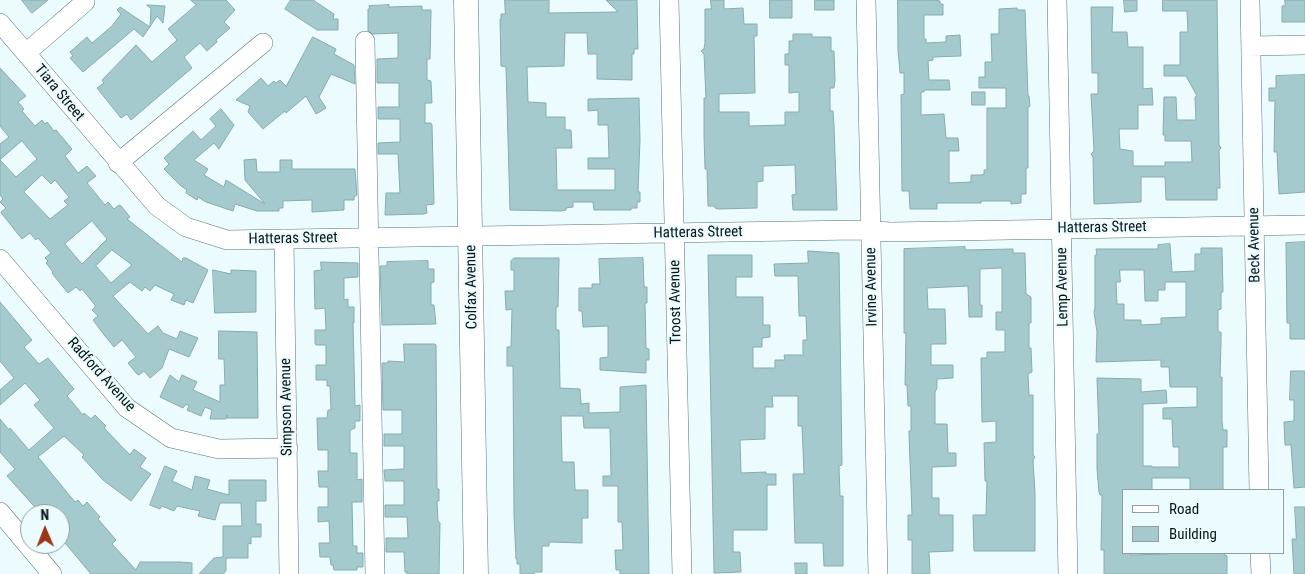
<!DOCTYPE html>
<html>
<head>
<meta charset="utf-8">
<style>
  body { margin:0 }
  #map { position:relative; width:1305px; height:574px; overflow:hidden; background:#ecfbfd; font-family:"Roboto Condensed",sans-serif }
  canvas { display:block }
  .legend { position:absolute; left:1122px; top:489px; width:162px; height:65px; box-sizing:border-box; background:#ecfbfd; border:1px solid #919fa1; margin:0; padding:6px 9px; list-style:none; font-size:15px; color:#081618 }
  .legend li { display:flex; align-items:center; gap:10px; height:25px }
  .legend b { width:25px; border:1px solid #919fa1 }
  .north { position:absolute; left:20px; top:504px; width:50px; height:50px; box-sizing:border-box; background:#ecfbfd; border:1px solid #919fa1; border-radius:50%; rotate:359deg; font-size:14px; font-weight:700; line-height:20px; text-align:center; color:#081618 }
  .north::after { content:''; display:block; margin:auto; width:18px; height:22px; background:#9e371a; clip-path:polygon(50% 0,100% 100%,50% 72%,0 100%) }
</style>
</head>
<body>
<div id="map">
<canvas width="1305" height="574"></canvas>
<ul class="legend">
<li><b style="height:6px;background:#fff"></b>Road</li>
<li><b style="height:14px;background:#a4cace"></b>Building</li>
</ul>
<div class="north">N</div>
</div>
<script>
const context = document.querySelector('canvas').getContext('2d');
context.lineJoin = 'round';
function fillPath(path, color) {
  context.fillStyle = color;
  context.fill(path, 'evenodd');
}
function strokePath(path, color, width, dash) {
  context.strokeStyle = color;
  context.lineWidth = width;
  context.lineCap = dash ? 'butt' : 'round';
  context.setLineDash(dash || []);
  context.stroke(path);
}
function drawText(font, color, halo, rows, align = 'center') {
  context.font = font + ' "Roboto Condensed",sans-serif';
  context.lineWidth = 4.5;
  context.setLineDash([]);
  context.textBaseline = 'middle';
  context.strokeStyle = halo;
  context.fillStyle = color;
  for (const [text, x, y, turn = 0] of rows) {
    context.save();
    context.translate(x, y);
    context.rotate((+turn || 0) * Math.PI / 180);
    context.textAlign = isNaN(turn) ? turn : align;
    if (halo) context.strokeText(text, 0, 0);
    context.fillText(text, 0, 0);
    context.restore();
  }
}
const building = new Path2D(`
  M22 0H48L32 13Z
  M191 0H226L235 10 224 22 230 28 216 40 217 42 207 51 200 43 184 57 192 68 131 120 127 114 121 118 97 88 104 83 102 80 136 45 152 62 177 40 168 29 196 5Z
  M291 0H313L334 14 333 19H338V30H317L285 9Z
  M505 0H549V13L618 12 606 0H637L638 49H634V54H632V80L597 79V54H588L587 33H565L564 66 527 67 528 102 546 103V117H565V130H571L572 148H556L557 190H615V169H588V158H609L608 125H598V110L588 111V99L639 98 640 140 638 192H640V202H637V208H631V210H594L593 202H573V207L566 208V210L561 211 510 210 506 67 501 66 500 19H501V14H505Z
  M711 0H724V9L743 8 744 24H757V36H754L755 93 719 94V112H749V126L785 125V112H799V92L789 93V65H785V54H789V41H793V34H812V37H831V51H834L835 80 834 88H830V111H833L834 126 837 210H793L792 195 796 194 795 165 763 166V181L757 182V208L719 209 715 208V206H708L707 169H705L704 135V98H706L704 54 701 51 704 49 705 43V9H711Z
  M770 0H792V18H770Z
  M815 0H834V10H815Z
  M898 0H934L940 1V4H943V15H924V39H926V43L946 42V36L960 35 961 56 933 57V60L928 61 929 80H949L950 90H924V92H921V115L944 114 946 138H958L959 151H949V183L971 182V175H981L984 174V170H987V108H1006V88H979V77H985V62H992L991 34H999V9L1017 8V10H1025L1028 96H1029L1030 106 1028 107V168H1026V194H1021V203L1011 204V201H981V203H937V209H910L909 191H902L901 95 904 94V73H900L898 50Z
  M1124 0H1137V11L1125 12Z
  M1163 0H1217L1219 145 1221 148 1219 150 1220 188H1217V200H1166L1165 177H1141V202L1094 204 1093 157 1091 154 1094 151 1091 94H1098V73H1092L1091 7H1113L1112 32H1127L1128 47H1143V89L1152 88 1153 105H1138V129H1119L1120 149 1133 151V166H1165V162H1192L1191 141H1165V135H1163L1164 97H1176L1177 120H1196L1195 97 1197 96 1186 76H1164V65H1180V32H1188L1187 11H1163Z
  M1285 0H1305V22H1282V6H1285Z
  M147 5 165 6 163 23 157 16 143 37 134 29 83 72 70 58 73 56 70 52 87 37 92 43 112 26 121 14 117 10 120 7 150 27 151 9Z
  M389 5V7L422 6V10H431L430 59H427V80L431 81 432 103H425V123H431L432 125 434 204 426 205 427 213 424 214 385 215 386 193H400L398 154H378V143L400 142V119H378V107H399V83H377V59L398 58V33L373 34 368 31V9H370L369 6Z
  M313 37 336 49 334 54 354 65 355 84 331 74 319 97 326 108 316 114 306 96 286 113 285 111 263 129 248 112 250 106 236 100 261 78 268 86 274 81 276 83 280 80 286 86Z
  M0 68 26 96 18 102 24 109 22 111 35 126 42 120 45 124 47 122 54 131 56 130 72 149 65 156 78 173 87 166 96 176 87 183 105 205 108 202 114 209 119 205 121 206 130 217 127 219 182 262 183 258H186L208 270 193 303 186 300 184 305 171 300 174 294 155 285 150 291 145 287 142 291 130 282 113 296 148 334 158 326 163 333 177 339 180 331 198 338 189 357 169 349 162 368 150 378 144 371 139 375 137 374 128 363 136 357 122 340 114 347 105 336 93 320 98 316 92 310 95 307V305L82 289 80 291 76 287 68 293 59 282 52 273 53 272 46 263 48 261 45 258 51 253 38 238 36 240 30 233 22 239 2 214 1 212 6 208 0 202 3 199 0 195V144L9 137 0 126ZM22 141 37 159 16 177 0 160ZM42 175 51 184 55 180 69 197 64 201 68 205 50 219 24 192ZM92 221 107 239 82 264 65 244ZM112 250 132 265 111 283 96 266Z
  M1305 75V192L1279 194 1277 152H1274L1275 101H1269V88H1276V76Z
  M972 92H985V105H972Z
  M221 109 234 125 219 149 214 143 194 160 208 169 204 175 224 187 226 180 265 204 245 180 244 160 256 159 257 172H280V160H292V169H355L357 195 354 197V200H344V210L312 212V200L283 201V208H279V211H257L235 204 233 211 206 202 198 197 197 200 186 193 187 190 181 186 164 169 169 164 164 158 193 131 201 140 216 126 210 119Z
  M1305 242V339H1290V323H1287L1286 243Z
  M1170 244 1172 272 1195 271V254H1201V248H1222L1223 292H1221V309L1218 310V332H1221V341L1220 377H1222V421L1223 430H1227V447H1223V490H1190V478H1152V490H1124V553H1131V555L1168 554V553H1222L1227 556V574H1104V550H1101L1102 495H1100L1099 492 1097 469V434H1099L1097 378 1141 379V392L1166 390 1167 403 1143 404V466H1152V467H1179V447H1173L1172 419H1163V408L1197 407V387H1170L1169 367H1161V360L1096 362 1097 332 1094 312 1095 307V255H1097L1096 249H1158V245ZM1120 270H1144L1145 301H1158V290H1165V282H1186V317L1161 318V324L1141 325V320H1124V304H1117L1116 282H1120Z
  M965 247V250L1013 249V253H1025L1026 294 1031 297V323H1029V348H1031L1032 372 1029 373 1028 375 1029 395H1033V455L1035 457 1033 460 1035 493V551H974L973 515H986L987 481H985L984 443 996 442V421L982 422 981 358H987V352H1005V330H996V312H1002V268L980 269V305H982V317H969L968 286 927 288 928 309H945L946 344H931V365H953V378L937 379V388L935 392V424H947L948 453H956V466L932 467V498H939V515H953V551L929 552 930 574H912V540H908V515H912L909 434V431H911V406H908L907 385H905L906 333H904V249Z
  M808 251 839 253 842 465 839 466 840 496H843V566H824L823 543H795L793 474H804L802 426H798V396H772L773 407H765V439L740 440 741 473 766 472V474H776V485H767V530H733V552H740L741 572 714 573 708 255H752V277H736V297H763V325H770V337L762 338V347H753V368H775V360H785L784 355H803V340H807L806 316H799L798 276H775L774 264 808 263Z
  M514 258H559L558 307H556V330H559L560 388 580 389 581 404 589 403V413L620 412V387L646 385 649 574H620V570H616L615 550H623L622 522H618V486H603V476H611L610 428H584L583 416H561L562 462H574L575 490H588V518H582V543L549 542V546H542V572H534V574H520V564H517V559H516L514 515 513 366H507V347H511L512 309 506 310 505 291H514V270H511V261Z
  M643 258 644 287H647V303H645L646 348 649 349V360H646V373L600 370V358L608 357V326L583 327 582 311H579V288H592V284H600L599 259Z
  M428 261V269H434V282L431 283V305H434L436 324 382 325 380 266H387V262Z
  M321 262 358 263V277L344 278V300L348 299V307H354V323H353L355 406 360 405V421H355V428L350 430V453H357V480L362 479V502H352L353 546H357V553H363V567H357V570H334L333 565H331L330 557H320L319 543H330L329 521 318 522V507H328V487H319L318 471H328V450H318L317 418H327L328 410H331L330 386H327V380H316V365H326V345H316L315 343V330H326L325 308 315 309 314 271 321 270Z
  M213 270 231 274V270L256 271V312L215 313Z
  M0 302 32 340 24 347 39 364 48 358 74 389 67 396 83 415 84 413 91 419 95 415 106 426 104 428 130 455 134 449 146 458 140 467 151 474 131 501 103 480 82 457 84 455 64 436 38 457 75 502 78 500 83 506 87 502 100 517 98 519 116 540 112 544 136 570 140 562H180L192 563V574H91L60 537V514H41L7 476 15 469 0 452V419L9 430 10 428 29 450 54 428 34 405 40 400 25 383 0 405V390L14 378 0 361Z
  M219 331 257 332 258 418H227V415L226 419H210L212 410 205 407 201 416 187 410 189 406 186 404 183 408 160 397 170 375 179 382 182 375 197 382 193 390 220 402V385H225L224 359H219Z
  M404 344H435L436 345 437 489H439V501H437L438 521 440 523 439 574H407V572H405L404 552H386V538H408L407 517H385V505H404V481H385L384 470 404 469V446H384V434H402V410H383L382 363H388V361L404 362Z
  M1291 371H1305V487L1294 488 1291 445H1285L1284 422 1294 421V400H1290Z
  M165 466 177 471 172 481 192 490 195 476 210 480 207 489 229 495V480H266V501H256V524H261V537H251V544L248 543V558H226V571L224 572V574H199L214 558 223 557V526H242L241 503H220L215 520 198 516 200 511 177 506 174 511 162 506 160 509 150 505Z
  M1295 507H1305V574H1294L1292 539H1296Z
  M795 563H807V574H796Z`);
fillPath(building, '#a4cace');
strokePath(building, '#86acaf', 1);
const minor = new Path2D(`
  M669 0 682 574
  M866 0 878 574
  M1057 0 1068 574
  M1250 0 1259 490
  M0 23 157 206 186 227 227 240 856 230 891 232 1305 225
  M365 41 375 574
  M1251 46 1305 45
  M26 53 85 2
  M118 163 263 43
  M284 239 289 574
  M0 259 127 408 171 438 219 449 288 448
  M0 512 52 574
  M1260 553 1261 574`);
const major = new Path2D(`
  M466 0 476 574`);
strokePath(minor, '#517579', 20);
strokePath(major, '#517579', 25);
strokePath(minor, '#fff', 19);
strokePath(major, '#fff', 24);
drawText('15px', '#081618', '#ecfbfd', [
  ["Tiara Street",59,93,50],
  ["Hatteras Street",1102,228,-1],
  ["Hatteras Street",698,233,-1],
  ["Hatteras Street",293,239,-1],
  ["Beck Avenue",1255,245,-91],
  ["Colfax Avenue",472,287,-91],
  ["Irvine Avenue",872,287,-91],
  ["Lemp Avenue",1063,287,-91],
  ["Troost Avenue",676,302,-91],
  ["Radford Avenue",101,375,48],
  ["Simpson Avenue",287,407,-91]
]);
</script>
</body>
</html>
